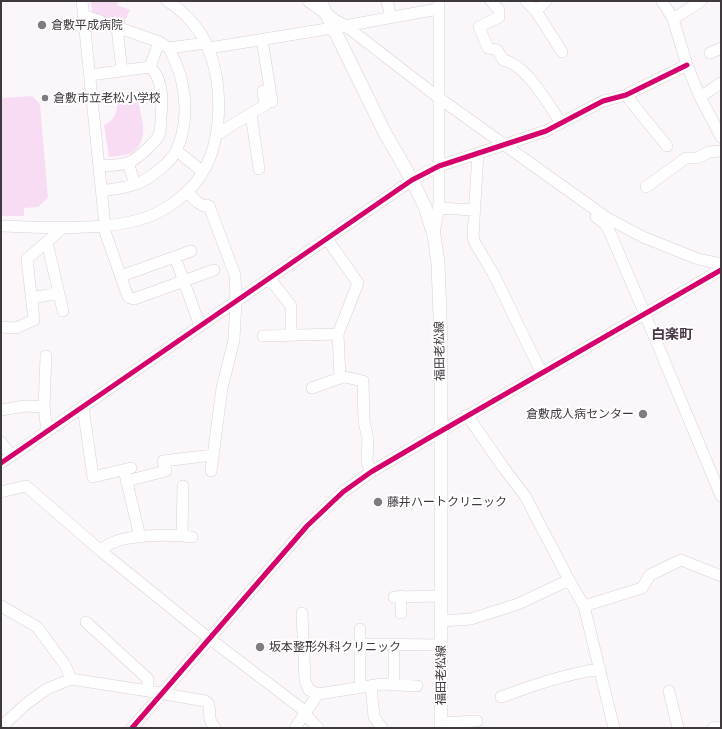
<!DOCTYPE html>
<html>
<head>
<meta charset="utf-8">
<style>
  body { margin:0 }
  #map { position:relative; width:722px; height:729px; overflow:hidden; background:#faf6fa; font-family:Montserrat,sans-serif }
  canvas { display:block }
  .frame { position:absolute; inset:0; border:2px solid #40383f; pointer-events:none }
</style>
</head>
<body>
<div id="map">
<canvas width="722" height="729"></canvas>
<div class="frame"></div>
</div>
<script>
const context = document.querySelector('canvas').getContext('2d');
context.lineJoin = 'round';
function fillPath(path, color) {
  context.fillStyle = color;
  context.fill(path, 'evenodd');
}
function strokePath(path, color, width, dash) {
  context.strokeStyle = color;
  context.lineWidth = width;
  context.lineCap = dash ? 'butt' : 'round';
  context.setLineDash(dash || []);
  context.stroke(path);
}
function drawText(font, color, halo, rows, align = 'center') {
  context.font = font + ' Montserrat,"Noto Sans JP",sans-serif';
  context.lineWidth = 4;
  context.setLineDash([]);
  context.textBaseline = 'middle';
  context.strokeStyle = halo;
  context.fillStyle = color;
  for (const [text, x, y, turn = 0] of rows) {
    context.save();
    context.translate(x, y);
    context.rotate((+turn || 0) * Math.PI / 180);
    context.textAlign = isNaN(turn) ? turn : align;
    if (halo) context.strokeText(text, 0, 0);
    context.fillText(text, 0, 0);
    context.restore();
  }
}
fillPath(new Path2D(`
  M91 1H119L117 5 130 10 123 24 92 13Z
  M32 96 40 104 48 198 38 207 24 208V216H1V98Z
  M138 100C141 118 151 141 131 153 125 156 115 156 109 157L104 125C113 121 118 113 117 104Z`), '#f8dcf4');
const minor = new Path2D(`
  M82 1 105 226
  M308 1 335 20 346 26 439 98 607 218 643 237 698 259 721 264
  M387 1 391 17
  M491 1 499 10V17L479 27 488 48 497 50 503 60C526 64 549 105 561 123
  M526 1 536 11 562 52
  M662 1 673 19 687 65 699 95 721 137
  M536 11 546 1
  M83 15 159 42 169 48 206 43
  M673 19 701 1
  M117 27 122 71
  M262 39 272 102
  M209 48 333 28 438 9
  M710 53 721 48
  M150 67 159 42
  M90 75 150 67C163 79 163 99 161 116 161 122 161 129 159 135 155 143 138 158 130 162 121 166 108 165 99 166
  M626 95 640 113 667 146
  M700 97 721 83
  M251 114 259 169
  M216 135 265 105 263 91
  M177 151 203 172
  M478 153 473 236 475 243 494 275 542 374
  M128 163 135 184
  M646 187 686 158H697L709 152 721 151
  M102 191C113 189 125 188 136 184 148 180 172 162 177 149 186 129 187 104 182 83 180 70 174 59 169 48
  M187 192 197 202 204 206 206 205 209 206 235 275 236 302 234 340 222 388 211 471
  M438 208 475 210
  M596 217 605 224 608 228 641 305 721 496
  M1 226C46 227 117 233 157 213 175 204 193 189 203 172 223 138 223 83 208 48 201 30 184 11 167 1
  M103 226 128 297 134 299 214 270
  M434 234 439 205V1
  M47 242 63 311
  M175 257 200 326
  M121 276 191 251
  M270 279 291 306V335
  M32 298 58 293
  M1 327 16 328 34 320 27 259 64 227
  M263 336 338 334
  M46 356 44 407 47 432
  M340 376 363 381 364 422 368 439 367 461 371 472
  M312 388 340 378 338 334 358 283 327 239
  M83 407 93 477 131 468
  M1 410 25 406 44 407
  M467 415 503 467 525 496 569 580 584 606 614 728
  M1 442 11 456
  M1 463 412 180 439 166 546 131 603 101 626 95 687 65
  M125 474 140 537
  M126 481 166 471 163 461 213 455
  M1 492 26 486 101 551 201 632 306 712
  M182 535 183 486
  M101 551C103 549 106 546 108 545 126 534 172 534 192 537
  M394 597 441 596
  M1 606 37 627 65 665 71 679
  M584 606 642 588 650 575 681 560 721 576
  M302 613 305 681 309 690 318 694
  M401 613V596
  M441 621 471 619 518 604 569 580
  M86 622 148 679V691
  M360 644 441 645
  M394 685V644
  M371 686 374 717 382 728
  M360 687V629
  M669 691 678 728
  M501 697C534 685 566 674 600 669
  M305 714 318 728
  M441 723 477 721
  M1 727 26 704 47 689 71 679 148 691 205 701 208 703C212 712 206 718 215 728
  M132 728 307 526 343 492 371 472 422 442 721 270
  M295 728 318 694 382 684 417 686
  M713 728 718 727V728`);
const major = new Path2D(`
  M320 1 385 133 412 180 425 207 434 235 438 263 441 343V728`);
strokePath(minor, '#d7d1d6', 12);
strokePath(major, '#d7d1d6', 14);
strokePath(minor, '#fefefe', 11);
strokePath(major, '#fefefe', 13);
strokePath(new Path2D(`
  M1 463 412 180 439 166 546 131 603 101 626 95 687 65
  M132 728 307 526 343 492 371 472 422 442 721 270`), '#d6006c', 5);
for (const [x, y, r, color] of [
  [42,25,5,"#817a80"],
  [45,98,4,"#817a80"],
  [643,414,5,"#817a80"],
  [378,502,5,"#817a80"],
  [260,647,5,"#817a80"]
]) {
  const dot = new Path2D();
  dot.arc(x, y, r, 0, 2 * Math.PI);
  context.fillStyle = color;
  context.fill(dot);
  strokePath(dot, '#fff', 1.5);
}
drawText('12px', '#40383f', '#fff', [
  ["倉敷平成病院",51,25],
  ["倉敷市立老松小学校",53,98],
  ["倉敷成人病センター",634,414,"right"],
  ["藤井ハートクリニック",387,502],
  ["坂本整形外科クリニック",269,647]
], 'left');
drawText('12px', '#40383f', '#fff', [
  ["福田老松線",440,351,-91],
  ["福田老松線",441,675,-90]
]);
drawText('bold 14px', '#483745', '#fff', [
  ["白楽町",672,335]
]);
</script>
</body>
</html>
